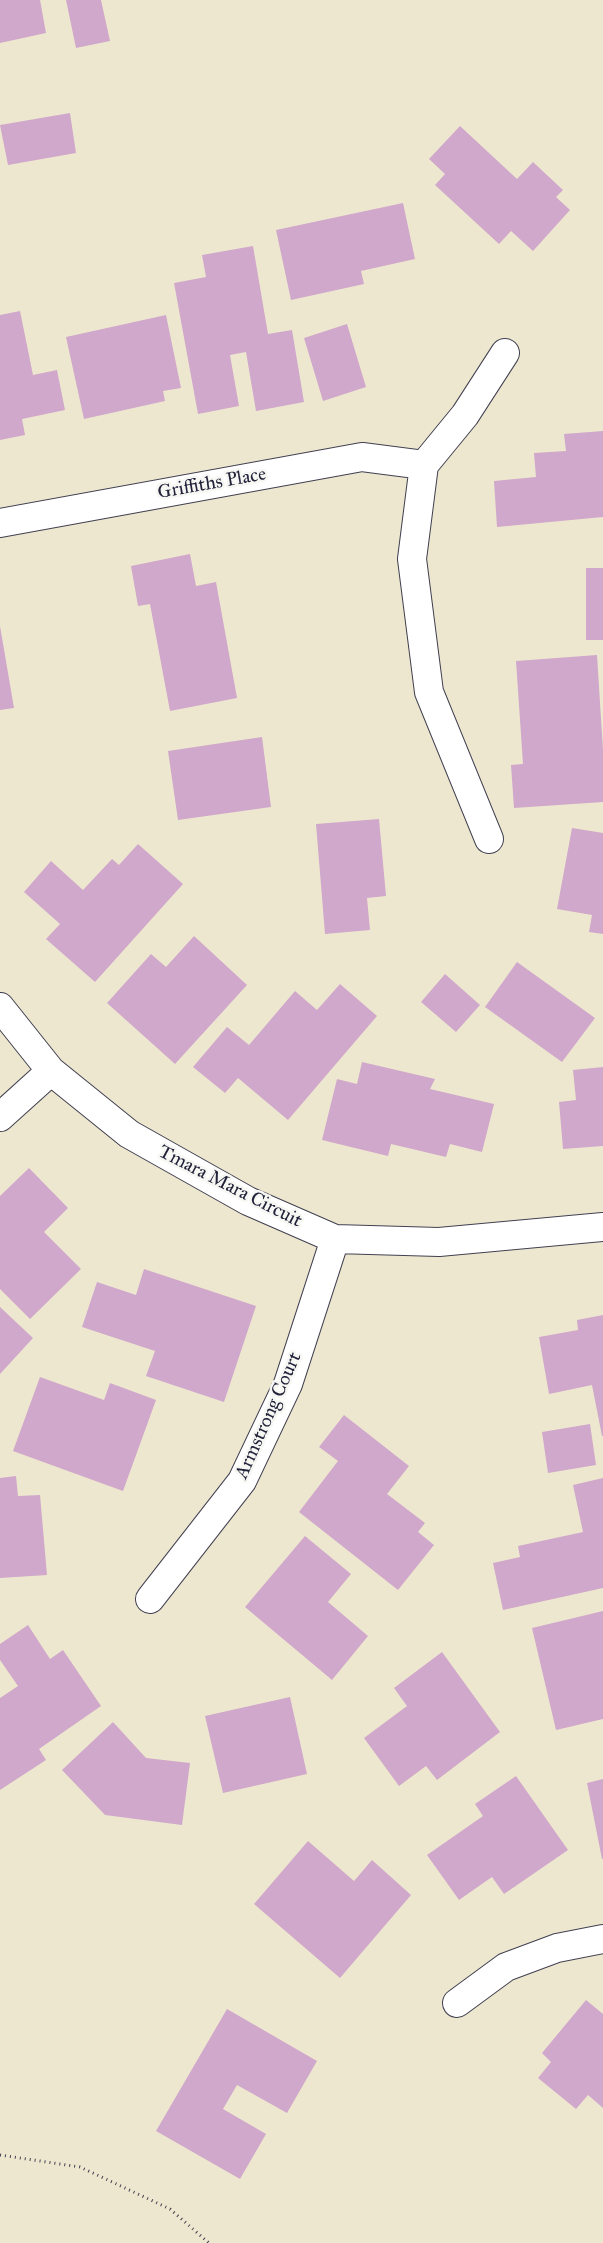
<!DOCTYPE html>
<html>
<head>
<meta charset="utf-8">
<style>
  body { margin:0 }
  canvas { display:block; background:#eee7cf }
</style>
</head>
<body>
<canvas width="603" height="2243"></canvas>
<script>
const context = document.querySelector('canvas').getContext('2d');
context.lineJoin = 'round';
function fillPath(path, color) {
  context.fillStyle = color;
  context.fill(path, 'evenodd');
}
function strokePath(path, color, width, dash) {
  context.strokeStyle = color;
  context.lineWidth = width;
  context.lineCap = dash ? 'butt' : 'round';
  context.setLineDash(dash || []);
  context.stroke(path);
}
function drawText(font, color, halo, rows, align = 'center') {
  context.font = font + ' "IM FELL Great Primer",serif';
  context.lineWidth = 5;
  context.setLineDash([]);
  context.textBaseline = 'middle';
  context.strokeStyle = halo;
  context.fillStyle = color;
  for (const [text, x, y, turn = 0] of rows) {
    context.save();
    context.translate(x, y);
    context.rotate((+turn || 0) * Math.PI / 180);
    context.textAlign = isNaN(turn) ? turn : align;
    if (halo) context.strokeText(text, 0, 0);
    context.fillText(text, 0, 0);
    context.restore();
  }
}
fillPath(new Path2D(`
  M0 0H40L46 33 0 43Z
  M66 0H101L110 41 76 48Z
  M70 113 76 153 8 165 0 125Z
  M460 126 517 179 533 162 563 190 556 197 570 210 533 251 511 231 499 244 435 185 445 174 429 159Z
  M403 203 415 259 361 271 364 284 291 300 276 230Z
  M253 246 268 334 292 330 304 402 256 411 246 352 230 355 239 406 198 414 174 283 206 277 202 255Z
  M20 311 33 375 57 370 65 410 22 419 25 435 0 440V315Z
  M166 315 181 388 163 391 165 401 84 419 66 337Z
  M347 324 366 387 323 401 304 338Z
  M603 431V517L497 527 494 481 536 477 534 453 566 451 564 434Z
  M190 554 196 586 216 582 237 698 170 711 150 604 138 606 131 566Z
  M586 568H603V640H586Z
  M0 626 14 708 0 710Z
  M597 655 603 750V802L514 808 511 765 523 764 516 661Z
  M262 737 271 807 178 820 168 751Z
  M379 819 386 896 367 898 370 930 325 934 316 824Z
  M572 828 603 833V934L589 932 592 915 557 909Z
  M138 844 183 884 95 982 46 939 60 924 24 892 51 861 83 890 112 859 119 865Z
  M194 936 247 985 175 1064 107 1003 151 954 166 967Z
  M517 962 595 1018 562 1062 485 1007Z
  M445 974 480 1005 456 1032 421 1002Z
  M340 984 377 1016 288 1120 238 1078 225 1093 193 1067 227 1027 249 1045 295 991 317 1010Z
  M362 1062 435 1079 430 1089 494 1104 482 1152 450 1144 446 1157 391 1144 388 1156 322 1140 337 1079 357 1084Z
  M603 1067V1146L563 1149 559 1102 576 1100 573 1070Z
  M29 1168 68 1208 44 1232 81 1269 30 1319 0 1289V1196Z
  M144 1269 256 1306 224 1402 146 1376 155 1351 82 1327 97 1282 136 1295Z
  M0 1307 33 1338 0 1374Z
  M603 1315V1436H602L592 1385 549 1394 539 1337 578 1330 577 1320Z
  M40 1377 104 1400 110 1383 156 1400 123 1491 13 1451Z
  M344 1415 409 1466 387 1494 425 1523 418 1532 434 1545 398 1590 299 1512 338 1461 319 1447Z
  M590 1424 596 1465 548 1473 542 1432Z
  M16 1476 18 1496 40 1495 47 1575 0 1578V1478Z
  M603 1478V1588L503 1610 493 1563 520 1557 518 1546 583 1532 573 1485Z
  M305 1536 351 1574 328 1602 368 1636 332 1680 245 1607Z
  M603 1611V1719L556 1730 532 1628Z
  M28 1625 50 1659 63 1650 101 1706 39 1749 46 1760 0 1790V1698L18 1686 0 1660V1644Z
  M442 1652 500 1732 437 1780 426 1766 399 1786 364 1738 407 1706 394 1688Z
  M290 1697 307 1774 223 1793 205 1716Z
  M113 1722 146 1758 190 1763 182 1825 105 1815 62 1770Z
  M516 1776 568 1850 504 1894 492 1877 459 1900 427 1855 483 1816 475 1804Z
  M603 1779V1859H602L587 1783Z
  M308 1841 354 1881 372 1860 411 1895 340 1978 254 1904Z
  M586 2000 603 2014V2108L588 2095 576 2109 538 2078 551 2062 542 2053Z
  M227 2009 317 2061 287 2113 237 2085 223 2109 266 2134 240 2179 156 2131Z`), '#d0a8cb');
const street = new Path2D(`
  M0 523 362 457 424 465
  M489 839 429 692 412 559 424 465 465 415 505 353
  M0 1007 51 1071 129 1134 248 1201 335 1239 439 1242 603 1227
  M0 1117 51 1071
  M150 1599 242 1481 288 1384 335 1239
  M457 2003 506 1967 557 1948 603 1939`);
strokePath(street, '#414051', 30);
strokePath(new Path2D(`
  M0 2155 80 2167 170 2209 209 2243`), '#414051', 3, [1, 4]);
strokePath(street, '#fff', 28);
drawText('19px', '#22223b', '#f6f6f2', [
  ["Griffiths Place",212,484,-10],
  ["Tmara Mara Circuit",230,1187,27],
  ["Armstrong Court",269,1416,-66]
]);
</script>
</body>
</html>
